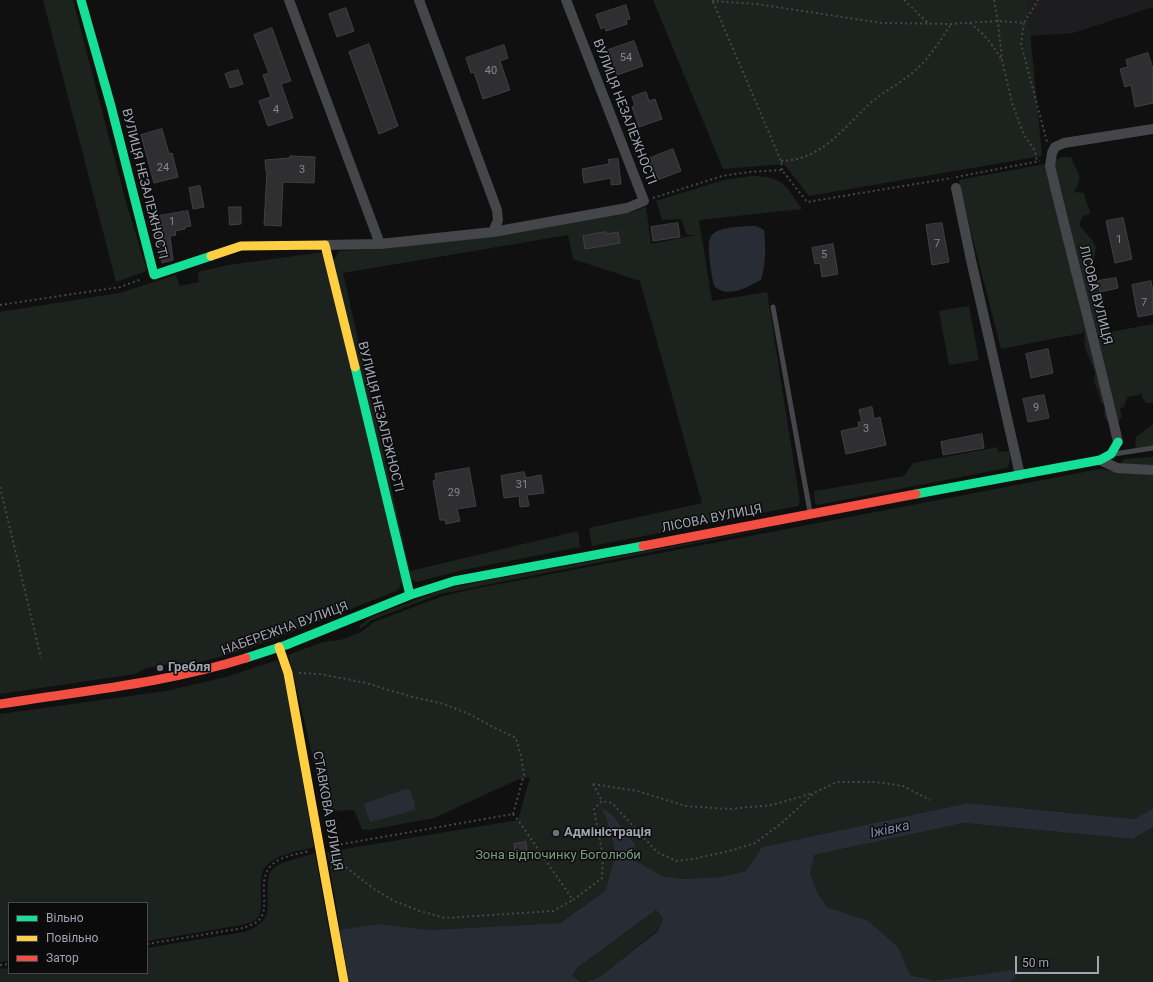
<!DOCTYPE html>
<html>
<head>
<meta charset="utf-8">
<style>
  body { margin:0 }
  #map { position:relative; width:1153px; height:982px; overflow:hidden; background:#101011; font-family:Roboto,sans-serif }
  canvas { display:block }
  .legend { position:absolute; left:8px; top:902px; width:140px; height:72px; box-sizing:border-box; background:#0b0b0c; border:1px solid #47484e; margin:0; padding:5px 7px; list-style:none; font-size:12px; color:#a1a4b1 }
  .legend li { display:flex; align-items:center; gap:8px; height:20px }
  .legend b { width:20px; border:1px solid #47484e }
  .scale { position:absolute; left:1015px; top:956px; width:84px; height:18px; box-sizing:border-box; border:2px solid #a1a4b1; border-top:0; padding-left:5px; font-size:12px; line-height:14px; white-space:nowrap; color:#a1a4b1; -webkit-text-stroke:3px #0b0b0c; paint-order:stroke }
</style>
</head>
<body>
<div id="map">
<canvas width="1153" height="982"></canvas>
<ul class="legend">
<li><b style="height:5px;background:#16e098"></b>Вільно</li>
<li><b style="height:5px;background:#ffcf43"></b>Повільно</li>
<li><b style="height:5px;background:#f24e42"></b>Затор</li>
</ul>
<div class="scale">50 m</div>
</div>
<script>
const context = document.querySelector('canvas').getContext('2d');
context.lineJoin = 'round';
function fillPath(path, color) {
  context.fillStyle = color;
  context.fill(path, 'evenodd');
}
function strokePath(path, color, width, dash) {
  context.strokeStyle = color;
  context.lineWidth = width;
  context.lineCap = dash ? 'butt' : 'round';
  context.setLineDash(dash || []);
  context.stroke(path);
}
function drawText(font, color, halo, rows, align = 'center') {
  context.font = font + ' Roboto,sans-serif';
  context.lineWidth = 3;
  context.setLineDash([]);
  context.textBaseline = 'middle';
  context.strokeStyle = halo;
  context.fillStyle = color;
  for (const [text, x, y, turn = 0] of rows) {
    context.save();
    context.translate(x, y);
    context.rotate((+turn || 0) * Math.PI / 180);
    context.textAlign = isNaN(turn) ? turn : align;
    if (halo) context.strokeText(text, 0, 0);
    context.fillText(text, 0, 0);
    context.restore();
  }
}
fillPath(new Path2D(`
  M1027 0H1153V7L1073 33 1030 36Z`), '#1d1d1f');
fillPath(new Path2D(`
  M43 0H73L126 202 147 271 116 282Z
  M653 0H1027L1042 156 809 196 784 164 723 169Z
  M1062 157H1071C1077 175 1085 173 1074 192L1084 193C1085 201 1089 206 1090 213L1082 217 1079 225 1092 240 1096 247 1094 261 1089 265V274L1095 275 1104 298 1103 317 1109 324 1110 332 1153 324V403H1146L1142 397 1141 392 1139 395 1127 397 1124 407 1120 408 1122 417 1117 423 1109 424 1104 416 1105 406 1101 403 1099 394 1094 382C1098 368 1087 359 1085 346 1084 340 1085 334 1083 328V333L1001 349 971 232 959 180 1045 164 1049 182 1055 160Z
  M752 176C784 177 785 185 802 209L699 220 712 301 767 292 800 502 798 506 592 546 589 528 702 503 640 281 573 259 568 235 343 273 410 571 578 531 580 547 463 570 417 582 411 579 333 261 339 251 380 249 629 213 646 207 651 244 696 235H687L681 219 662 220 656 201 724 180Z
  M324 252 403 583 400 584V588L396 591 272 640 231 654 197 663 185 665 170 664 147 668 135 674 0 694V312L119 293 176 275 180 286 199 282 198 272 228 265Z
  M969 306 979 360 949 365 939 311Z
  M1153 424V446L1138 448 1135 447 1136 437Z
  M998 447V452L1009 451C1010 457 1011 462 1007 468L817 505 815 503 814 491 904 476 913 463Z
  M1153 457V466L1122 463 1124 459Z
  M1100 469 1116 472 1153 475V808L1136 819 968 803 762 847 746 871 721 877 679 879 662 876 635 860 602 808 606 818 616 854 605 891 560 923 428 930 379 924 349 982 327 852 518 820 530 777 517 780 434 818 369 830 362 829 354 810 325 811 292 668 288 655 323 642 340 640 361 632 374 622 443 596 473 589Z
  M813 520 440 594 372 620 360 629 359 626 371 617 447 588Z
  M277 660 284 675 314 847C299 851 277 854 266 866 255 879 266 906 258 917 255 922 247 923 242 925L147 941V903H9V961L0 962V714L166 691 226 677Z
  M964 823 1133 839 1153 827V982H830L787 865 814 855Z
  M315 853 338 982H0V969L9 968V973H147V948L244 932C274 920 266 913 268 885 268 880 268 874 272 870 279 861 304 857 315 853Z
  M656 910 663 918 658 930 598 978 586 982H581L572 976 577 968Z`), '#1c221e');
fillPath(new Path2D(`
  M756 226 764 230C766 247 766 263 761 280 749 286 733 296 720 290 719 290 716 287 715 287 712 282 708 250 709 244 709 240 711 235 714 233 721 227 746 226 756 226Z
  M405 789 410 790 415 804V810L370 822 364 804Z
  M968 803 1135 819 1153 808V827L1133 839 964 823 814 855 810 874 817 892 827 907 868 921 898 947 910 975 935 981 1013 970 1016 977 1009 982H586L598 978 658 931 663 918 656 910 577 968 572 976 581 982H349L340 930 379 924 428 930 560 923 605 891 616 854 606 818 601 807 614 817 635 845V860L662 876 680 879 721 877 746 871 762 847Z`), '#282d35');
const building = new Path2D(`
  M626 5 630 19 626 20 627 24 606 31 605 27 601 29 596 15Z
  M346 8 354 31 337 37 329 14Z
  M272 28 291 81 281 84 293 118 268 126 259 101 271 97 263 75 269 73 254 35Z
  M634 41 643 66 617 75 608 50Z
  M369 44 398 126 379 134 349 52Z
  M504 45 508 58 500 61 510 90 483 99 474 72 471 73 466 58Z
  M1148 53 1153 69V103L1135 107 1131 85 1125 87 1120 69 1128 67 1126 60Z
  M238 70 243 84 230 88 225 74Z
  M646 92 649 101 655 99 662 119 639 127 632 107 635 105 632 97Z
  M162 129 169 154 172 153 178 177 154 183 141 135Z
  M673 149 681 171 657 180 648 159Z
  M290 156 315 157 314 183 283 182 281 226 264 225 267 171H266L265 160 290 158Z
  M618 159 621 184 611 185V178L584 183 582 169 609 164 608 160Z
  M200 186 204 207 193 209 189 188Z
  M229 207H241V224L230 225Z
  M188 211 191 226 185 227V229L175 231 176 235 170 236 173 260 162 263 153 217Z
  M1123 218 1132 259 1115 263 1106 221Z
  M678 223 680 237 653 241 651 227Z
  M942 223 949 262 932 265 926 225Z
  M606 232 607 234 618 232 620 243 585 249 583 236Z
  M833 244 838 274 822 277 820 263 815 264 812 248Z
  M1116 278 1118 288 1100 292 1098 281Z
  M1151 281 1153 292V314L1138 317 1132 285Z
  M1048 349 1053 373 1031 378 1026 354Z
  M1044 395 1049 418 1028 422 1023 399Z
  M872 407 874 419 880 417 886 445 846 454 841 431 859 427 858 422H862L859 410Z
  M982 434 984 448 943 455 941 442Z
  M469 468 476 506 457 509 460 521 446 524 445 520H440L433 481 436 480 435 474Z
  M524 472 526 478 541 475 544 493 527 495 529 506 520 507 519 496 504 498 501 476Z
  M526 842 527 851 515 852 514 844Z`);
fillPath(building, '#2f2f31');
strokePath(building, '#404044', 1);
strokePath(new Path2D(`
  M714 0 713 1 757 4 882 23 951 24 998 21 1024 23 1038 0
  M904 0 929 24
  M994 0 998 21 1002 60 1012 103 1024 135 1035 151 1037 161
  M713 2 781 161 782 170
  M970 23C983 33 993 44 1001 59
  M1024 23 1021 44 1047 142
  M781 161C824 160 844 126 873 101 885 91 899 84 911 74 927 62 940 41 951 24
  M956 177 1040 161
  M653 198 722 176 749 172 782 170 807 202 952 178
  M0 305 120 287 142 279
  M0 487 41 658
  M299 673 320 674 366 683 409 696 444 704 471 715 493 727 516 738 521 756 524 775 513 814
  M593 784 637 791 686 806 729 809 772 805 813 793
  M593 784 602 801
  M513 814 518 820 573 900 602 878 603 857 594 809 602 801 612 803 657 852 676 861 693 859 733 850 755 843 783 822 814 793 837 782H875L903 786 930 800
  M331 846 513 814
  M334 858 374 889 394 901 420 911 445 918 553 911 573 900
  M147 944 243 928C248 926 255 924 259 920 272 907 254 878 274 863 283 856 298 854 309 851
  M0 965 9 964`), '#46464b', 2, [2, 3]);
strokePath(new Path2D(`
  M773 307 810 512
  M1114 454 1153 448`), '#454649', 5);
strokePath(new Path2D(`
  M289 0 380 244
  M419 0 497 210 498 220 493 232
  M956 188 971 260 1020 475
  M325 245 380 244 493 232 627 208 644 201 566 0
  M1118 442C1097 350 1072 259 1050 166L1052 153 1055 147 1064 143 1153 129
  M1100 460 1117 468 1153 470`), '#454649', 10);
strokePath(new Path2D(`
  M81 0 111 106 154 275 211 256
  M355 367 410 595
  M916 494 1100 460 1111 454 1118 442
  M246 658 286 645 410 595 454 581 643 546`), '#16e098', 9);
strokePath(new Path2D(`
  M211 256 241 246 325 245 355 367
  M279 647 288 673 344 982`), '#ffcf43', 9);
strokePath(new Path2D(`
  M643 546 916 494
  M0 704C82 691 167 683 246 658`), '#f24e42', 9);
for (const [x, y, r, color] of [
  [160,668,4,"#6e7079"],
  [556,833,4,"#6e7079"]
]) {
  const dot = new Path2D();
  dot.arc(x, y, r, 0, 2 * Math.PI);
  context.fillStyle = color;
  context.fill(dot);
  strokePath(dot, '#0b0b0c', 1.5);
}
drawText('11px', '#848791', null, [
  ["54",626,58],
  ["40",491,71],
  ["4",276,110],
  ["24",163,168],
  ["3",302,170],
  ["1",172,222],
  ["1",1119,240],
  ["7",937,244],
  ["5",824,255],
  ["7",1144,303],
  ["9",1036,408],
  ["3",866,429],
  ["31",522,485],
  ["29",454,493]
]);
drawText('13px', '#a1a4b1', '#0b0b0c', [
  ["ВУЛИЦЯ НЕЗАЛЕЖНОСТІ",624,112,69],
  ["ВУЛИЦЯ НЕЗАЛЕЖНОСТІ",144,184,76],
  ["ЛІСОВА ВУЛИЦЯ",1095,295,76],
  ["ВУЛИЦЯ НЕЗАЛЕЖНОСТІ",380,417,76],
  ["ЛІСОВА ВУЛИЦЯ",712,519,-11],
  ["НАБЕРЕЖНА ВУЛИЦЯ",285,629,-20],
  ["СТАВКОВА ВУЛИЦЯ",327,811,80]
]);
drawText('bold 13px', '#a1a4b1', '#0b0b0c', [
  ["Гребля",168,668],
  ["Адміністрація",564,833]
], 'left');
drawText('13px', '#789c80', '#0b0b0c', [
  ["Зона відпочинку Боголюби",558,856]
]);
drawText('italic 14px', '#788dac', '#0b0b0c', [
  ["Іжівка",890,830,-12]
]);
</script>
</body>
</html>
